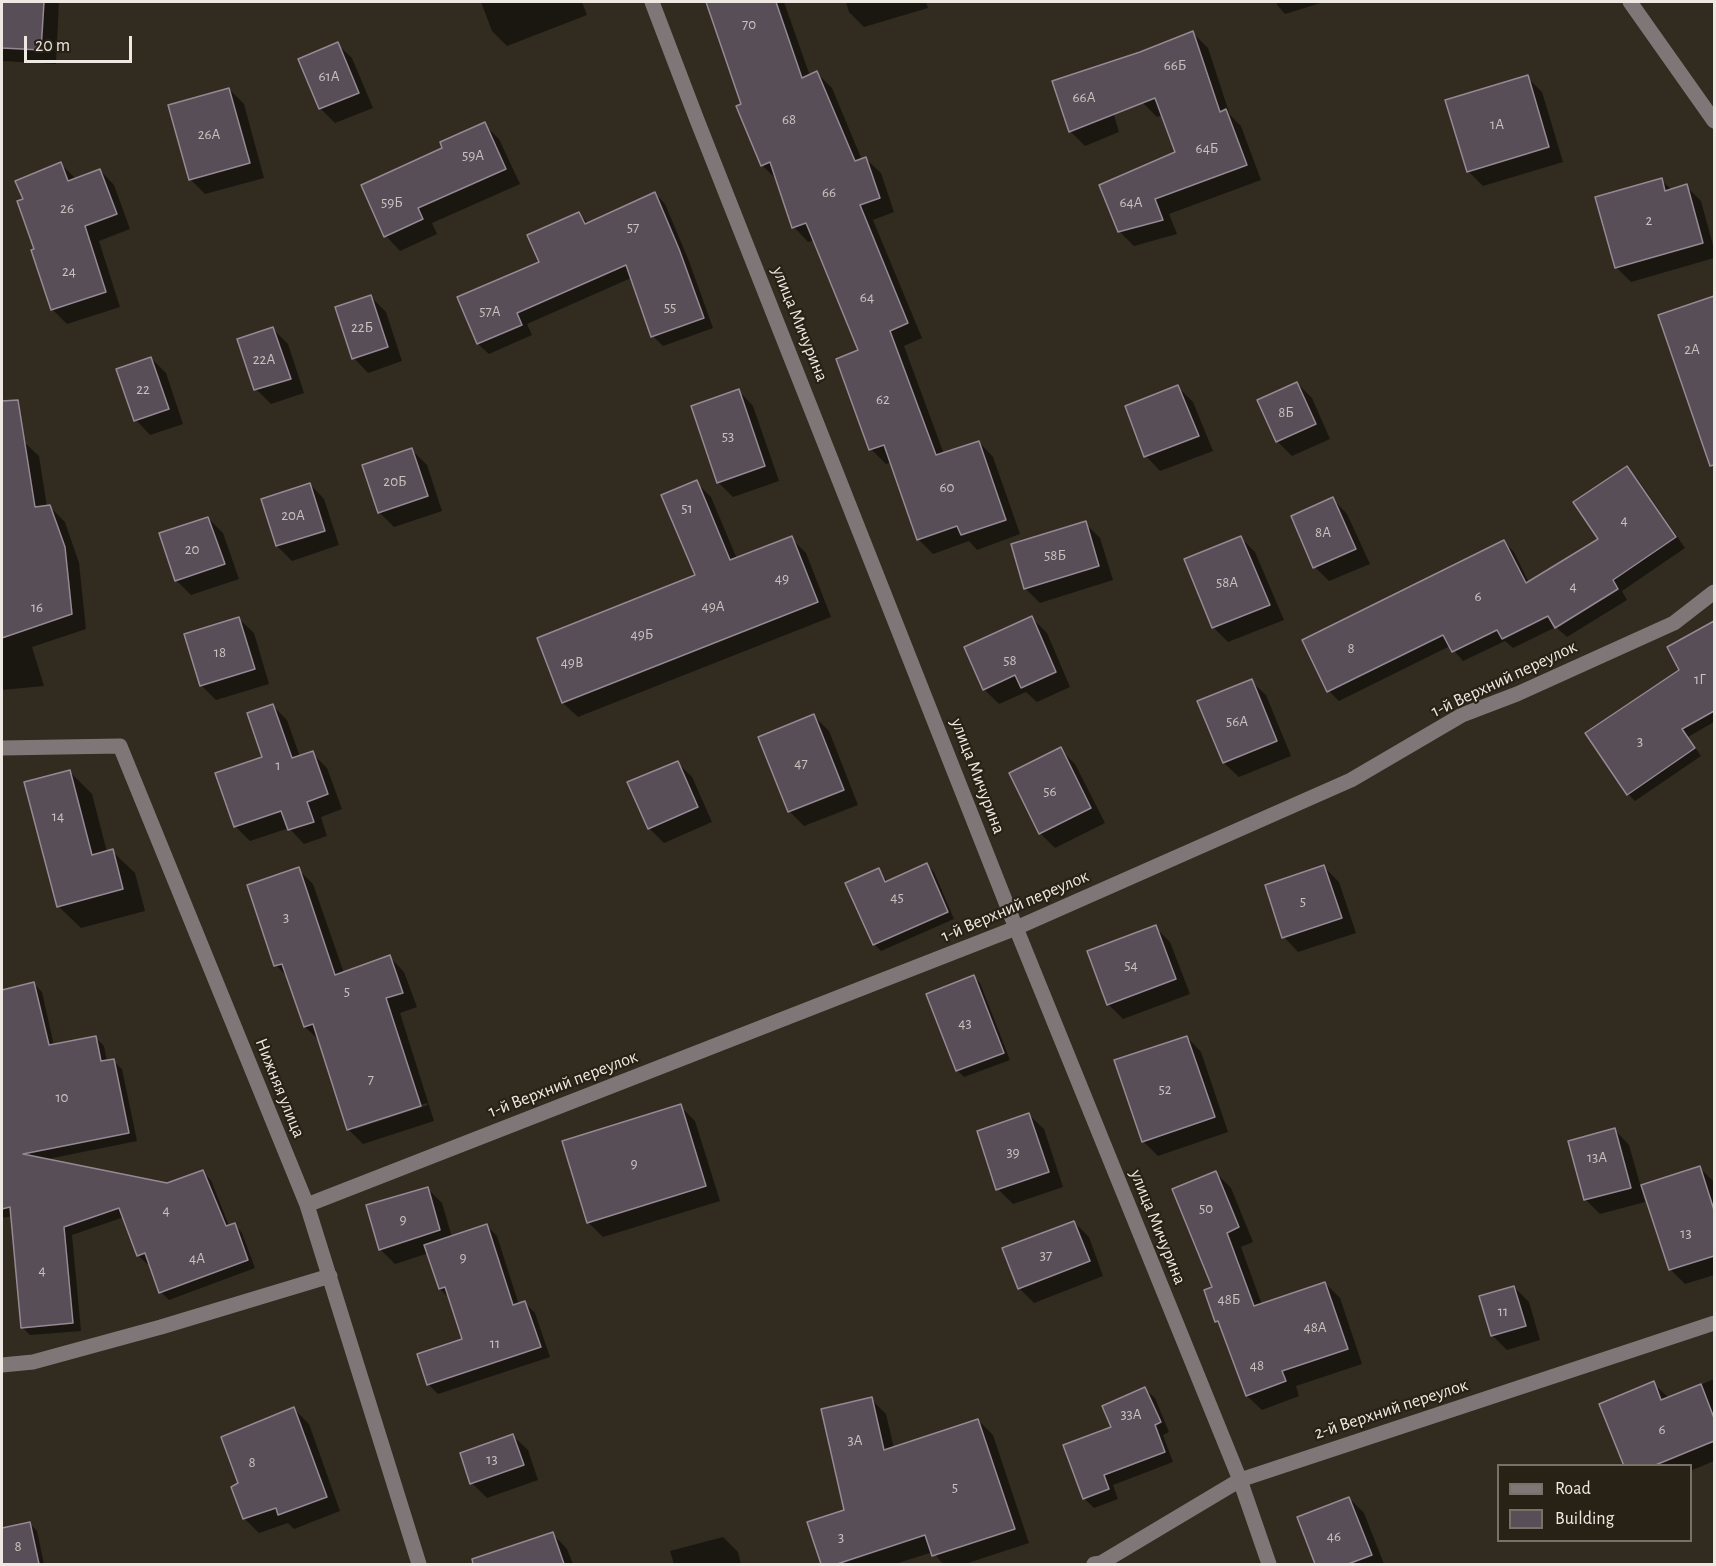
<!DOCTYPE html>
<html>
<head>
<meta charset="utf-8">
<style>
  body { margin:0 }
  #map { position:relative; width:1716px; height:1566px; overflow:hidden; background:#322b20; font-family:"Alegreya Sans",sans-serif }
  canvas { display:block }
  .frame { position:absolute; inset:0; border:3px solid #ede8e1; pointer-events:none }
  .legend { position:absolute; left:1497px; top:1464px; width:195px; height:78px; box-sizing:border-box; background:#282116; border:2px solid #777167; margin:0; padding:8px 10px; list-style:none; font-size:18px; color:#ede8e1 }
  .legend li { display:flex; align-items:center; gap:12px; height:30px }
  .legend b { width:30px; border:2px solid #777167 }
  .scale { position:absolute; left:24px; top:36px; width:108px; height:27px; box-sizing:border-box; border:3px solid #ede8e1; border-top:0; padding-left:8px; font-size:18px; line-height:21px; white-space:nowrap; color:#ede8e1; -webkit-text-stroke:4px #282116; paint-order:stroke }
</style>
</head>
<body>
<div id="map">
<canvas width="1716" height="1566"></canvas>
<div class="frame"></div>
<ul class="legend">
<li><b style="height:8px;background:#7f7777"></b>Road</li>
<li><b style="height:16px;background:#584e58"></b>Building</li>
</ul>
<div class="scale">20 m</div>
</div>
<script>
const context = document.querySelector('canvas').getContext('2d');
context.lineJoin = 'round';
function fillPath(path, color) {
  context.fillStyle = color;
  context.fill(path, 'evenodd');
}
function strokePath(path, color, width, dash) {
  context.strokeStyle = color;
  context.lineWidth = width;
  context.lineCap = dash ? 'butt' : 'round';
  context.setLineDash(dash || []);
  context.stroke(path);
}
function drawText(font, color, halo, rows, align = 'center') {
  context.font = font + ' "Alegreya Sans",sans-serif';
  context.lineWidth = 4.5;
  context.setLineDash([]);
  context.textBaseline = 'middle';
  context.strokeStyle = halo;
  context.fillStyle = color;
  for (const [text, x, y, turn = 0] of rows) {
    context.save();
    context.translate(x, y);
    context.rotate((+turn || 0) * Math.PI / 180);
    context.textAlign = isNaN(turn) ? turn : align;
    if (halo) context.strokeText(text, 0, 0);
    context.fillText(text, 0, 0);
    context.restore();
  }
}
fillPath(new Path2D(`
  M2 2H59L56 64 2 61Z
  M481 2H582L587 15 507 46 492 31Z
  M727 2H784L810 76 817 73 832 88 862 160 866 159 881 173 894 212 873 220 922 338 904 346 944 454 979 442 993 457 1020 534 977 550 969 541 933 554 918 539 892 462 886 464 871 449 860 351 815 240 808 242 794 227 777 180 762 165 710 7Z
  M846 2H926L928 8 864 27 849 12Z
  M1276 2H1324L1285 14 1278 6Z
  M1193 33 1208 48 1230 115 1241 126 1261 180 1169 214 1177 234 1134 246 1119 231 1177 153 1163 115 1157 117 1143 103Z
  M337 44 352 58 373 108 335 123 320 108Z
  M1527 77 1542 92 1563 162 1483 186 1468 171Z
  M1105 85 1119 132 1085 146 1070 131Z
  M229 89 244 104 264 178 205 194 190 179Z
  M484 124 499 139 520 184 432 223 437 234 400 251 386 236 444 149Z
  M61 164 76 179 100 170 114 185 130 229 99 241 120 307 67 324 53 310 33 251 36 250 25 200Z
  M1661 180 1672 190 1686 186 1701 201 1714 249V258L1631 282 1616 267Z
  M655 193 665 204 689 261 713 328 663 346 653 336 631 278 527 324 532 335 489 354 478 344 459 298 541 262 579 214 589 224Z
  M371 297 386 312 402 361 368 373 354 358Z
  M1714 298V435L1711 437 1660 316Z
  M273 329 288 344 304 393 271 404 256 389Z
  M151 358 166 373 183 424 150 435 136 420 118 370Z
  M1297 383 1312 398 1330 439 1292 456 1277 441Z
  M1178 387 1193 402 1213 451 1160 471 1146 456Z
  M739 391 753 406 779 481 733 497 718 482Z
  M24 442 39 456 47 507H50L65 522 79 563 86 629 32 647 44 686 2 690V443Z
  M412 450 427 465 442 511 394 527 379 512Z
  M1627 468 1637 478 1685 548 1622 591 1627 600 1567 637 1556 627 1513 648 1505 641 1463 661 1450 646 1339 701 1329 691 1504 542 1514 552 1529 583 1600 540Z
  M696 482 711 497 737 559 791 538 806 553 831 617 578 717 563 703 539 639 697 575Z
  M310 484 324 499 339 545 292 561 277 546 262 500Z
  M1333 499 1347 514 1370 564 1329 581 1315 567Z
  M208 518 223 533 239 579 191 595 176 580Z
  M1085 523 1100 538 1113 580 1040 603 1025 588Z
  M1240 537 1255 552 1284 620 1228 642 1214 628 1186 560Z
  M1032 618 1047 633 1070 687 1037 702 1026 692 999 704 984 689Z
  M239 619 254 633 269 684 216 700 201 685Z
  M1714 622V722L1688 737 1701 756 1635 801 1628 794 1681 670 1669 648Z
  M1251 681 1266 695 1291 756 1239 777 1224 763Z
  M272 705 287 720 300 757 312 753 327 768 342 809 321 817 327 836 304 844 289 828 250 841 236 827 217 774 264 757Z
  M814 716 829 731 858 805 804 826 789 811Z
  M1060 749 1075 764 1105 823 1055 848 1040 833Z
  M677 762 692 777 712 822 664 843 649 828Z
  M70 772 92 794 107 852 112 851 135 873 145 911 81 928 58 906Z
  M927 865 934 872 954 919 881 951 874 944 878 870 888 882Z
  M1324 867 1339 882 1356 933 1298 952 1284 937Z
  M298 869 313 884 344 973 390 957 404 972 417 1007 400 1013 434 1121 363 1144 348 1129 320 1041 305 1027 288 978 276 965ZM427 1103 428 1105 355 1129V1126Z
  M1155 927 1170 942 1190 994 1123 1019 1108 1004Z
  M973 976 980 983 1010 1060 964 1077 957 1070Z
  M34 984 42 992 54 1046 95 1037 104 1046 107 1062 113 1061 122 1069 137 1141 43 1160 167 1185 202 1171 211 1180 229 1226 234 1224 242 1233 255 1268 169 1300 161 1292 150 1262 147 1264 138 1255 124 1217 72 1235 81 1331 30 1335 22 1327 12 1216 2 1218V991Z
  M1187 1037 1201 1052 1228 1132 1158 1156 1143 1141Z
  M680 1106 695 1121 720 1201 603 1237 588 1222Z
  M1029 1115 1044 1129 1063 1187 1013 1204 998 1189Z
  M1615 1130 1629 1145 1645 1202 1600 1214 1585 1199Z
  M1700 1168 1714 1182V1275L1685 1284 1670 1269Z
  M1216 1173 1231 1188 1253 1242 1241 1247 1262 1305 1325 1283 1340 1298 1362 1364 1296 1386 1299 1396 1262 1410 1247 1396 1221 1325 1217 1321 1214 1288Z
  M427 1188 442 1203 452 1237 487 1226 497 1236 519 1305 525 1303 535 1313 550 1357 438 1394 428 1384 464 1340 450 1299 440 1289 429 1253 395 1264 380 1249Z
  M1074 1222 1089 1237 1103 1276 1034 1303 1019 1288Z
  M1514 1287 1529 1302 1540 1340 1507 1350 1492 1335Z
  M1714 1379V1461L1690 1471V1466H1626L1653 1383 1669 1398Z
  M1145 1389 1155 1398 1169 1432 1163 1435 1173 1462 1113 1485 1118 1499 1094 1508 1084 1498 1113 1428Z
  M871 1399 886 1414 894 1448 978 1420 993 1435 1029 1543 965 1564H943L933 1552 895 1564H822L808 1523 846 1511Z
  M294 1409 309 1424 340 1511 294 1529 288 1523 259 1533 244 1518 240 1484Z
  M513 1436 528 1450 538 1480 487 1498 472 1483Z
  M1349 1498 1364 1513 1384 1564H1317L1299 1518Z
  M30 1524 37 1531 44 1564H2V1530Z
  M553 1534 567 1549 573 1564H509L504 1550Z
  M723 1537 738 1552 741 1564H674L670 1551Z`), '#0007');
const building = new Path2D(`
  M2 2H44L41 50 2 48Z
  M706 2H776L802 78 817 71 855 161 866 157 880 198 860 205 908 323 890 331 936 455 979 441 1006 520 961 535 957 526 917 540 884 445 869 450 836 359 858 350 806 223 792 228 770 162 761 166 736 106 741 104Z
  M1193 31 1220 112 1226 109 1247 165 1155 199 1163 220 1118 232 1099 185 1175 152 1155 98 1069 132 1052 81 1140 52Z
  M338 42 359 93 319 109 298 59Z
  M1528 75 1549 147 1467 172 1445 100Z
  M229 88 250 163 189 180 168 105Z
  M485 122 506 169 418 208 423 219 384 237 361 185 442 148 440 142Z
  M61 162 68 181 100 169 117 214 85 226 106 292 51 310 31 250 34 249 17 201 23 199 15 181Z
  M1662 178 1665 191 1687 184 1703 243 1615 268 1595 197Z
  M655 192 679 249 704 318 651 337 626 265 517 313 522 325 477 344 457 297 539 262 527 235 579 212 585 224Z
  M371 295 388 347 352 359 335 307Z
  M1714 296V465L1710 466 1658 315Z
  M273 327 291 379 254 390 237 339Z
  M151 357 169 409 134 421 116 369Z
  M1297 382 1316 424 1276 442 1257 400Z
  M1178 385 1199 436 1144 457 1125 406Z
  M739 389 765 466 717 483 691 406Z
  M18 400 35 507 50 505 65 547 72 614 2 638V401Z
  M412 448 428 496 378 513 362 465Z
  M1627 466 1676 537 1613 580 1618 589 1555 628 1548 616 1502 639 1497 630 1452 652 1443 635 1327 692 1302 640 1504 540 1526 583 1598 539 1573 502Z
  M697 480 730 560 792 536 818 602 562 703 537 638 695 575 661 495Z
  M310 483 325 531 276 546 261 499Z
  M1333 497 1356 549 1313 568 1291 516Z
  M208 517 225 564 175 581 159 533Z
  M1086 521 1099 566 1024 589 1011 544Z
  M1241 536 1270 605 1212 628 1184 559Z
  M1032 616 1056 672 1021 688 1015 675 983 690 964 647Z
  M239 617 255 669 200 686 184 634Z
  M1714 621V711L1682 729 1695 748 1627 795 1585 733 1679 670 1667 647Z
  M1252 679 1277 741 1223 763 1197 701Z
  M273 704 292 758 313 751 328 794 307 802 314 822 288 830 281 811 234 827 215 773 262 757 247 713Z
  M814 714 844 790 788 812 758 737Z
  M1061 747 1091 808 1039 834 1009 773Z
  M678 761 698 807 648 829 627 782Z
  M70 770 92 855 113 849 123 889 57 907 24 782Z
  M927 863 948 912 873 945 845 883 879 868 885 882Z
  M1324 865 1342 918 1282 938 1265 885Z
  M299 867 335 975 390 955 403 993 386 998 421 1106 347 1130 313 1024 304 1027 282 964 274 966 247 885Z
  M1156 925 1176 979 1107 1005 1087 951Z
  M974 975 1004 1053 956 1071 926 994Z
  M34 982 49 1045 96 1036 101 1061 114 1059 129 1133 23 1154 167 1183 203 1170 226 1226 235 1223 248 1260 159 1293 145 1253 137 1256 119 1208 64 1227 73 1323 21 1328 10 1207 2 1209V990Z
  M1187 1036 1215 1117 1142 1142 1114 1060Z
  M681 1104 706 1186 587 1223 562 1141Z
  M1029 1113 1049 1172 996 1190 977 1131Z
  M1615 1128 1631 1188 1584 1200 1568 1141Z
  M1700 1166 1714 1210V1256L1669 1270 1641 1185Z
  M1216 1171 1239 1227 1227 1233 1254 1306 1325 1282 1348 1349 1282 1371 1286 1381 1246 1396 1218 1321 1215 1322 1204 1290 1212 1287 1172 1189Z
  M428 1187 440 1230 379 1250 366 1205Z
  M1074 1221 1090 1261 1018 1289 1002 1248Z
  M487 1224 513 1305 525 1301 541 1347 427 1385 417 1354 462 1339 445 1287 439 1289 424 1245Z
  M1514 1286 1526 1326 1491 1336 1479 1296Z
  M1654 1381 1661 1400 1701 1384 1714 1418V1441L1653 1466H1624L1599 1404Z
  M1145 1387 1161 1422 1155 1425 1165 1452 1104 1475 1109 1489 1083 1499 1063 1445 1111 1427 1102 1406Z
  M872 1397 884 1450 978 1419 1015 1529 932 1556 925 1535 837 1564H821L807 1522 844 1510 821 1409Z
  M294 1407 327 1497 278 1515 276 1508 243 1519 231 1487 238 1483 221 1437Z
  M513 1434 524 1465 470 1484 460 1453Z
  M1349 1497 1372 1555 1348 1564H1315L1297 1517Z
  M30 1522 39 1564H2V1528Z
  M553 1532 564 1564H473L472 1559Z`);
fillPath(building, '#584e58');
strokePath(building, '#958994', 1.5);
strokePath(new Path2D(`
  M652 2 697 120 1016 928 1240 1480 1269 1564
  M1630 2 1714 121
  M2 748 120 746 307 1205 419 1564
  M307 1205 1016 928 1351 780 1462 715 1517 694 1674 623 1714 592
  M2 1365 33 1362 161 1327 330 1276
  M1094 1564 1101 1563 1240 1480 1714 1323`), '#7f7777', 15);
drawText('15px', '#c8c2bf', null, [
  ["70",749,24],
  ["66Б",1175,65],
  ["61А",329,76],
  ["66А",1084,97],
  ["68",789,119],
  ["1А",1497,124],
  ["26А",209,134],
  ["64Б",1207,148],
  ["59А",473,155],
  ["66",829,192],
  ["59Б",392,202],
  ["64А",1131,202],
  ["26",67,208],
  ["2",1649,220],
  ["57",633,227],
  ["24",69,271],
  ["64",867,297],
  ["55",670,307],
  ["57А",490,311],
  ["22Б",362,327],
  ["2А",1692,349],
  ["22А",264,359],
  ["22",143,389],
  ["62",883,399],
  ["8Б",1286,412],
  ["53",728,436],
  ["20Б",395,481],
  ["60",947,487],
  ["51",687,508],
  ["20А",293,515],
  ["4",1624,520],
  ["8А",1323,532],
  ["20",192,549],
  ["58Б",1055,555],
  ["49",782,578],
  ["58А",1227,582],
  ["4",1573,586],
  ["6",1478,596],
  ["49А",713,606],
  ["16",37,607],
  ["49Б",642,634],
  ["8",1351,648],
  ["18",220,652],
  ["58",1010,660],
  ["49В",572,662],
  ["1Г",1700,679],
  ["56А",1237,721],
  ["3",1640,741],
  ["47",801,763],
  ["1",278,765],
  ["56",1050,791],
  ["14",58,816],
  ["45",897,897],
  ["5",1303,901],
  ["3",286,917],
  ["54",1131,965],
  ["5",347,991],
  ["43",965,1023],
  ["7",371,1079],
  ["52",1165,1089],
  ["10",62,1097],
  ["39",1013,1152],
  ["13А",1597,1157],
  ["9",634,1163],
  ["50",1206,1208],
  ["4",166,1210],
  ["9",403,1219],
  ["13",1686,1233],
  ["37",1046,1255],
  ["9",463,1257],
  ["4А",197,1258],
  ["4",42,1270],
  ["48Б",1229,1299],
  ["11",1503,1311],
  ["48А",1315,1327],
  ["11",495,1343],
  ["48",1257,1365],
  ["33А",1131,1414],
  ["6",1662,1429],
  ["3А",855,1440],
  ["13",492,1459],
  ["8",252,1462],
  ["5",955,1487],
  ["46",1334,1536],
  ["3",841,1537],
  ["8",18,1546]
]);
drawText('18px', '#ede8e1', '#282116', [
  ["улица Мичурина",800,324,68],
  ["1-й Верхний переулок",1504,679,-25],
  ["улица Мичурина",978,776,69],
  ["1-й Верхний переулок",1015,906,-23],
  ["1-й Верхний переулок",563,1084,-21],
  ["Нижняя улица",280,1088,68],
  ["улица Мичурина",1158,1227,68],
  ["2-й Верхний переулок",1391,1409,-18]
]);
</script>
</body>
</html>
